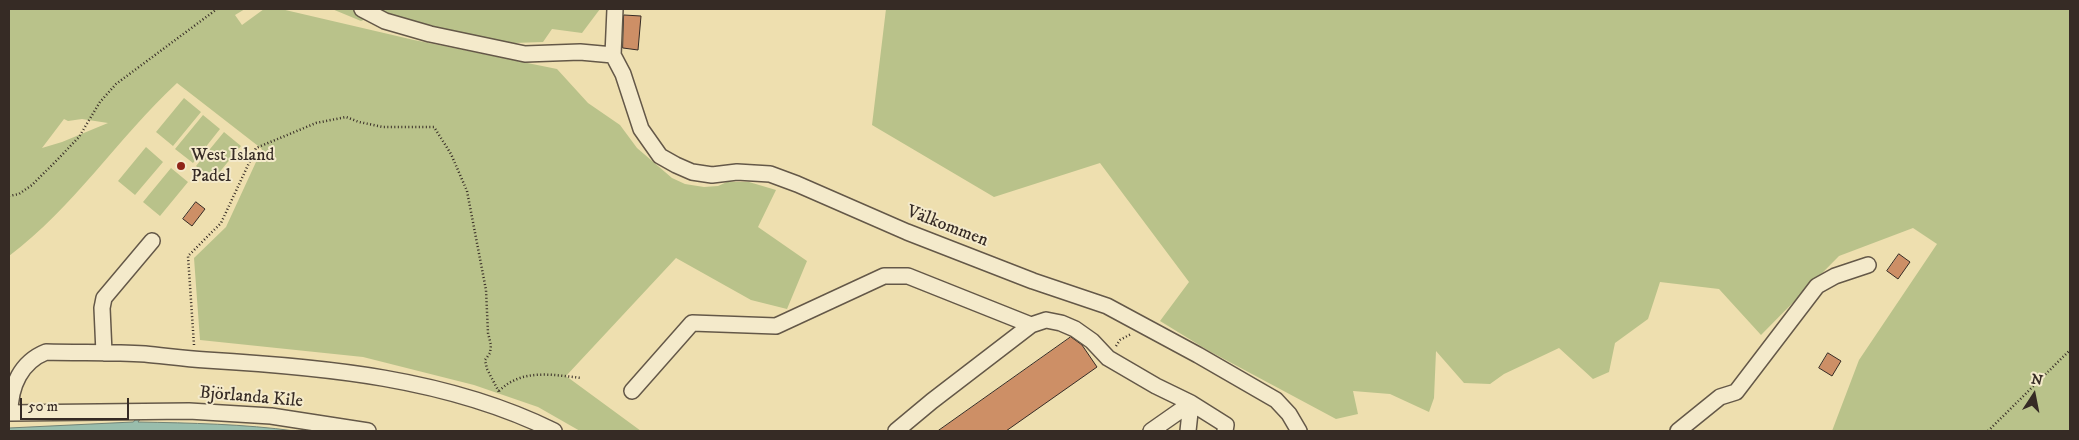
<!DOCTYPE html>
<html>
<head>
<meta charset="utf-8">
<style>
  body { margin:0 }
  #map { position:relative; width:2079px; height:440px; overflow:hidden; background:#eedfaf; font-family:"IM FELL DW Pica",serif }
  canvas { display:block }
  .frame { position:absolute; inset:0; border:10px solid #362b25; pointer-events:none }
  .north { position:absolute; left:2009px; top:370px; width:50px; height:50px; -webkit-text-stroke:4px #f4eacb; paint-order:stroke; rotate:11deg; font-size:14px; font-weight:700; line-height:20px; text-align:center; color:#362b25 }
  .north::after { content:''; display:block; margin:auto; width:18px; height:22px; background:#362b25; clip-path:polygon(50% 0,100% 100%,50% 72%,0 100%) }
  .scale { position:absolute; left:20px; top:398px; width:109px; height:22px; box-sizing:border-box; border:2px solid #362b25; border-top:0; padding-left:6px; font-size:15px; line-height:18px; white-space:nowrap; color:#362b25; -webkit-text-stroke:4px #f4eacb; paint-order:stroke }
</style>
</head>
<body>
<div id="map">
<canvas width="2079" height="440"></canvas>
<div class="frame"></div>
<div class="north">N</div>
<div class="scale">50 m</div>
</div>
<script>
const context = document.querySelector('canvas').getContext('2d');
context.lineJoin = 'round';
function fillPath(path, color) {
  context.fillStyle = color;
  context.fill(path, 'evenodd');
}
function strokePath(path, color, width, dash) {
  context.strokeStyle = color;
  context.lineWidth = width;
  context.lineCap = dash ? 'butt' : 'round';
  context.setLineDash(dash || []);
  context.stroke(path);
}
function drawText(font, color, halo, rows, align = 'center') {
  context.font = font + ' "IM FELL DW Pica",serif';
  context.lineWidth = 4;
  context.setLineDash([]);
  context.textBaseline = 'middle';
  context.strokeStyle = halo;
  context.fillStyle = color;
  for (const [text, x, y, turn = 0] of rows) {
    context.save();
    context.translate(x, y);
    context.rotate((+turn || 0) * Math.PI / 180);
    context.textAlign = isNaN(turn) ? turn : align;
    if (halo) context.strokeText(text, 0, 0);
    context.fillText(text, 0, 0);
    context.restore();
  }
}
fillPath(new Path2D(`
  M9 9H245L235 15 242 25 264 9H281L414 40 557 69 588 103 620 125 637 148 672 178 685 184 704 187 718 186 727 182H749L776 190 758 227 807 261 787 309 751 300 676 258 566 376 641 431H580L538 407 474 385 363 357 200 340 194 258 226 227 262 149 177 83C118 138 73 208 9 256ZM64 119 68 121 82 119 108 123 62 142 42 148Z
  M332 9H600L582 33 552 29 543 42 514 43 468 35 380 13 361 21Z
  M886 9H2070V431H1832L1859 360 1937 244 1913 228 1839 256 1761 335 1719 289 1660 282 1648 319 1615 343 1609 372 1593 379 1559 348 1504 374 1490 384 1464 383 1436 351 1434 398 1429 412 1390 394 1353 391 1358 414 1336 419 1209 351 1160 321 1189 282 1100 163 994 197 872 125Z
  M184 98 201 112 173 146 156 132Z
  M203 115 220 129 193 163 175 149Z
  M224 132 241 146 213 180 196 166Z
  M146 147 163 162 135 195 118 181Z
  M171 168 188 182 160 216 143 202Z`), '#b9c28a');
const water = new Path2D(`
  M139 416 141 418 138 422C191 423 244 424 295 431H9V428L133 422Z`);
fillPath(water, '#99bdac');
strokePath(water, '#718376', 1);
const building = new Path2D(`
  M624 15 641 16 638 50 623 48Z
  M196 202 205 209 192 226 183 219Z
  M1899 254 1910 262 1898 279 1887 271Z
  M1071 337 1082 345 1097 367 1006 431H938Z
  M1828 353 1841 361 1832 376 1819 368Z`);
fillPath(building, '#cd8f66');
strokePath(building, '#362b25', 1);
const minor = new Path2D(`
  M362 9 385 21 430 34 525 54 580 52 613 55
  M613 55 623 74 641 129 660 156 676 165 692 172 712 175 737 172 770 174 797 184 907 232 1033 281 1107 306 1198 355 1276 400 1289 414 1299 431
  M613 55 615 9
  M1031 325 1046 320 1061 323 1075 329 1092 341 1108 358 1156 386 1191 403 1188 431
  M104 353 102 308 104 298 152 241
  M632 391 692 323 776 326 884 276H908L1031 325 932 401 896 431
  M368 431 271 416 189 411 10 413C10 386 21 362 46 352 79 353 113 352 145 354 166 356 186 359 206 360 324 367 447 378 554 431
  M1151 431 1191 403 1226 425 1225 431
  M1678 431 1720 397 1736 392 1817 286 1835 276 1868 265`);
strokePath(minor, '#645848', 18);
strokePath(new Path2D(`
  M9 196 19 194 32 185 58 159 79 137 100 102 116 84 217 9
  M194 345 188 256 221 223 256 148 316 123 346 117 359 122 383 127H434L451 154 467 191 486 290 488 333 491 345 490 353 485 360 487 369 499 392
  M1116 346 1120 340 1131 334
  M499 391C522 368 553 375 582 378
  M1988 431 2070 350`), '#362b25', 2.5, [1, 2.5]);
strokePath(minor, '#f4eacb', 15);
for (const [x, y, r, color] of [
  [181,166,5,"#8f2418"]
]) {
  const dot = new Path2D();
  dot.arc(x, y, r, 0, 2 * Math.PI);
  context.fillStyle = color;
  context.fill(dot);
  strokePath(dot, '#f4eacb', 2);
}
drawText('18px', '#362b25', '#f4eacb', [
  ["West Island",191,156],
  ["Padel",191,177]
], 'left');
drawText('18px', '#362b25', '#f4eacb', [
  ["Välkommen",947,227,21],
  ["Björlanda Kile",251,398,5]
]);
</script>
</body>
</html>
